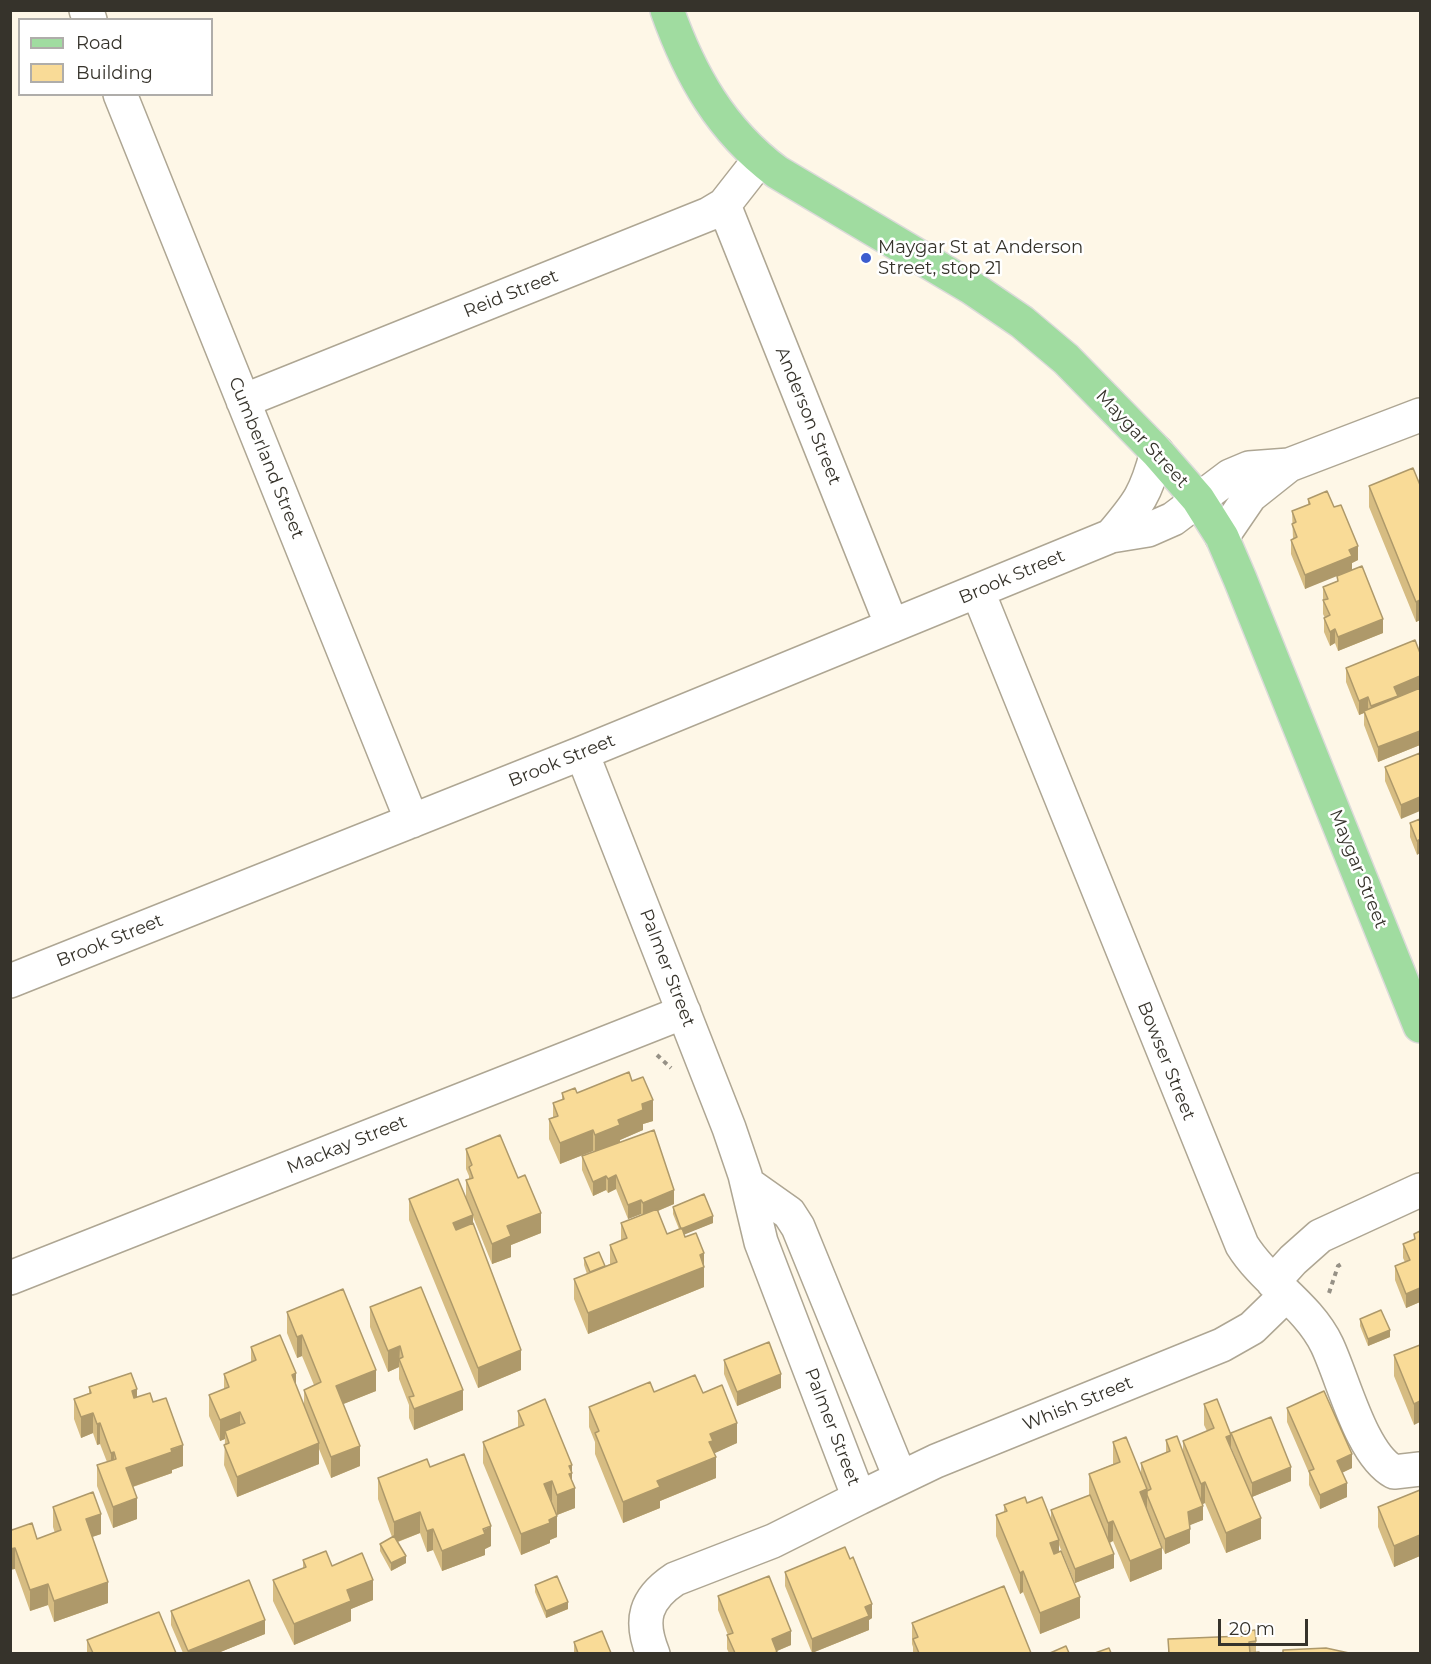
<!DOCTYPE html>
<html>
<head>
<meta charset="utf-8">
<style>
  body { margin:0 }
  #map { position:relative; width:1431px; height:1664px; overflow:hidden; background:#fef7e7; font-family:Montserrat,sans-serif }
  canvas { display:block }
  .frame { position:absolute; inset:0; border:12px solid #36332b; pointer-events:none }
  .legend { position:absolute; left:18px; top:18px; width:195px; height:78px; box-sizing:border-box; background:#fff; border:2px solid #afadaa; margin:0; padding:8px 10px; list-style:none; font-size:18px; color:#36332b }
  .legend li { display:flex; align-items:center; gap:12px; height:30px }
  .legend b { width:30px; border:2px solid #afadaa }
  .scale { position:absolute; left:1218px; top:1619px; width:90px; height:27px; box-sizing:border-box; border:3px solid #36332b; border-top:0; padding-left:8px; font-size:18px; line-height:21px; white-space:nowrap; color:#36332b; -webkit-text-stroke:4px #fff; paint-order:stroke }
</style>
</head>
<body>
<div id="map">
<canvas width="1431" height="1664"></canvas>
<div class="frame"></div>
<ul class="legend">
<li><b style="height:8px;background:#a0dca0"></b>Road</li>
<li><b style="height:16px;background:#f9db97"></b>Building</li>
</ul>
<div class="scale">20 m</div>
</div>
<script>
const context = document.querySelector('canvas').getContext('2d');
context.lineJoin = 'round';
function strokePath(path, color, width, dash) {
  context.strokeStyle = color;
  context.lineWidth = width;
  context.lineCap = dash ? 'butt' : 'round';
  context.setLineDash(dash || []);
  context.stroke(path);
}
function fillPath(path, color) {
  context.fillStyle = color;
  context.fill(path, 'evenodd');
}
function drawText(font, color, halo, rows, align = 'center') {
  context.font = font + ' Montserrat,sans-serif';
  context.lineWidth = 5;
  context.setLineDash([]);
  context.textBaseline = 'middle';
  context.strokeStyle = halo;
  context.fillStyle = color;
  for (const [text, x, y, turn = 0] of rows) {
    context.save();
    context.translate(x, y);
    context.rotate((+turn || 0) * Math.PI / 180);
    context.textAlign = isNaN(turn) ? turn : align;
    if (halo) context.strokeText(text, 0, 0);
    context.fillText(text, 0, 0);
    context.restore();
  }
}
const minor = new Path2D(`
  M86 10 90 20
  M120 94 412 821
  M724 205 892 626
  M243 401 709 214 724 205 760 159
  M1111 536C1139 503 1146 494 1157 452
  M1222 537 1250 496 1289 465
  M978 592 1242 1245C1265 1282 1308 1305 1327 1345 1344 1381 1361 1454 1394 1472L1420 1469
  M582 753 729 1128 745 1175 761 1242 859 1498 773 1541 675 1579C645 1599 639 1620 653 1654
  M10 981 582 753 1111 536 1148 530 1173 519 1230 476 1249 468 1289 465 1420 415
  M748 1184 789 1213 798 1227 900 1477
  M10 1278 684 1012
  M1273 1282 1293 1260 1320 1236 1420 1190
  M859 1498 936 1461 1222 1345 1252 1328 1286 1295`);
const major = new Path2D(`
  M667 10C690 75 721 130 777 172L972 288 1022 322 1066 359 1157 452 1198 499 1222 537 1240 579 1420 1026`);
strokePath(minor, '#aea693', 36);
strokePath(major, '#dbdad9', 36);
strokePath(new Path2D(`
  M657 1055 671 1068
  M1329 1293 1338 1266 1343 1263`), '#969186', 4, [4.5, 4.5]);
strokePath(minor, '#fff', 33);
strokePath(major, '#a0dca0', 33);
fillPath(new Path2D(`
  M1420 484V620L1416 622 1369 507V486Z
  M1308 499 1358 560 1352 563 1305 589 1291 554V540L1293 539 1292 511 1308 505Z
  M1337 576 1383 633 1338 651 1335 643 1330 646 1324 632V618H1325L1323 614V587L1337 581Z
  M1420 653V745L1378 762 1364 725V713L1359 715 1346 682V668Z
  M1420 753 1401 819 1385 781V767Z
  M1420 819 1417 855 1410 837V823Z
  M632 1081 653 1121 643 1124V1130L620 1140V1142L674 1204 658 1211 667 1234 679 1229 673 1214V1207L713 1223 684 1234 685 1237 704 1253V1287L588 1334 574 1299V1279L587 1274 584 1265V1258L605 1266 610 1264V1245L621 1241V1223L642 1215 641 1214 628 1219 616 1189 608 1193 606 1190 593 1196 582 1170V1156L594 1152 593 1151 560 1164 549 1139V1119L553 1117V1103L562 1100V1093H577Z
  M466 1149 541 1233 511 1245V1257L492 1264 473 1217V1223L521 1370 478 1388 409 1220V1199H466V1180L469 1179V1176L466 1169Z
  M1420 1231V1302L1406 1308 1395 1280V1266L1405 1262 1403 1258V1244L1414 1239V1234Z
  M370 1307 463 1410 414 1430 409 1418V1405L399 1379V1367L388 1372 370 1327Z
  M287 1312 376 1391 343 1404 360 1466 331 1478 319 1449V1464L237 1497 224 1465 225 1439 220 1441 209 1416V1395L224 1389V1374L251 1363V1347L304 1405V1390L314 1385 302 1356 297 1358 287 1333Z
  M1360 1319 1390 1337 1368 1346 1360 1326Z
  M1420 1345 1414 1425 1394 1376V1355Z
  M724 1360 781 1388 737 1406 724 1374Z
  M89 1387 137 1397 153 1402 183 1466 172 1470V1473L133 1487 137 1519 113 1528 97 1486V1465L107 1462 100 1444 97 1445 93 1433 81 1438 74 1419V1399L89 1393Z
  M654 1392 703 1393 737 1443 714 1453 716 1478 660 1501V1508L623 1523 595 1454V1442L589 1427V1407Z
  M1204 1404 1231 1435 1291 1481 1252 1497 1261 1539 1226 1553 1205 1503 1202 1504 1203 1520 1189 1525 1190 1543 1165 1554 1147 1509 1162 1569 1130 1582 1113 1541 1110 1543 1114 1568 1075 1583 1059 1545V1552L1080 1618 1040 1634 1023 1592 1020 1594 996 1536V1515L1004 1512V1505L1027 1503 1051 1520V1510L1089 1495V1474L1113 1464V1442L1141 1473V1463L1166 1453V1440L1183 1452V1441L1207 1431 1204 1425ZM1231 1447 1247 1486 1231 1450Z
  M1287 1408 1352 1468 1342 1473 1347 1497 1320 1509 1309 1485V1473L1287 1422Z
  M518 1411 572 1482 575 1508 557 1515V1537L550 1540V1543L521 1555 483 1463V1442L518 1428Z
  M430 1467 491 1546 485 1549V1555L442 1571 433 1550 427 1552 420 1533 398 1542 406 1563 391 1571 380 1551V1544L392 1537 378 1499V1478Z
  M1420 1490V1556L1394 1567 1378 1527V1507Z
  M53 1507 101 1534 92 1537 108 1603 54 1622 48 1605 30 1611 15 1569 12 1530 37 1539 55 1533 53 1527Z
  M303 1560 332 1566 373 1600 351 1609V1621L294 1645 273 1601V1580L303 1568Z
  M785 1572 872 1618 869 1620V1630L812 1653 785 1586Z
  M535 1585 568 1609 546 1618 535 1592Z
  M718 1596 791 1645 777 1651V1653H729L727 1649V1635H728L718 1610Z
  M171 1611 265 1634 218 1653H183L171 1625Z
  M912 1623 1031 1653H913V1647L912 1644Z
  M1168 1639 1256 1641V1652L1259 1653H1168Z
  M87 1640 176 1653H87Z
  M574 1642 611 1653H574Z`), '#d6bc82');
fillPath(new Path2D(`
  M1358 546V560L1352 563V570L1305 589V575L1349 550Z
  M1420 600V620L1416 622V602Z
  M1383 619V633L1338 651V637Z
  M1335 629V643L1330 646V632Z
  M1420 676V690L1371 720V706L1394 687Z
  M1368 697V711H1364V713L1359 715V701Z
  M1420 731V745L1378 762V747Z
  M1420 797V811L1401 819V805Z
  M1420 839V853L1417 855V841Z
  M653 1100V1121L643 1124V1130L620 1140V1146L595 1155V1135L642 1104Z
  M593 1130V1151L560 1164V1143Z
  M616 1175V1189L608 1193V1179Z
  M606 1176V1190L593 1196V1182Z
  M674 1190V1204L643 1217V1203Z
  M641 1200V1214L628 1219V1205Z
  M541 1213V1233L511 1245V1257L492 1264V1244L507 1226Z
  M473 1215V1236L453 1244V1223Z
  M713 1216V1223L681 1236V1229Z
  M704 1253V1287L588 1334V1313Z
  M1420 1288V1302L1406 1308V1294Z
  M1390 1330V1337L1368 1346V1339Z
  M302 1335V1356L297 1358V1337Z
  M400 1346 399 1367 388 1372V1351Z
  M521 1350V1370L478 1388V1368Z
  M376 1370V1391L336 1407V1386Z
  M296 1373V1394L292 1375Z
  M781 1374V1388L737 1406V1392Z
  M137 1389V1410L132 1391Z
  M463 1390V1410L414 1430V1409Z
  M1420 1401V1422L1414 1425V1404Z
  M240 1412V1432L225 1431V1439L220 1441V1420Z
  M93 1413V1433L81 1438V1417Z
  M100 1423V1444L97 1445V1424Z
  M737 1423V1443L713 1454 716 1457V1478L660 1501V1508L623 1523V1502L657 1481 710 1434Z
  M1231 1435V1455L1226 1437Z
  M319 1443V1464L237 1497V1477Z
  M183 1445V1466L172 1470V1473L126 1489V1468Z
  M360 1446V1466L331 1478V1457Z
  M114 1452V1472L111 1474V1453Z
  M1352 1454V1468L1337 1475V1461Z
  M572 1465V1486L575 1488V1508L557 1515V1495L569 1466Z
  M1291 1467V1481L1252 1497V1483Z
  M552 1481V1502L544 1484Z
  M1205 1482V1503L1201 1505V1484Z
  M1347 1483V1497L1320 1509V1495Z
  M1147 1489V1510L1140 1492Z
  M137 1498V1519L113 1528V1507Z
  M1203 1506V1520L1188 1526V1512Z
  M420 1512V1533L394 1543V1522Z
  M101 1514V1534L86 1539V1519Z
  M557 1516V1537L550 1540V1543L521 1555V1534Z
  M1261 1518V1539L1226 1553V1533Z
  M1113 1521V1541L1108 1543V1523Z
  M491 1526V1546L485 1549V1555L442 1571V1551Z
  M433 1529V1550L427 1552V1531Z
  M1190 1529V1543L1165 1554V1539Z
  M1420 1535V1556L1394 1567V1546Z
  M1059 1540V1560L1050 1564V1543Z
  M15 1548V1569L10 1570V1549Z
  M1162 1548V1569L1130 1582V1561Z
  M1114 1554V1568L1075 1583V1569Z
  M406 1556V1563L391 1571V1563Z
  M1023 1571V1592L1020 1594V1573Z
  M373 1580V1600L351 1609V1621L294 1645V1624L347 1590Z
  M108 1582V1603L54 1622V1601Z
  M48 1584V1605L30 1611V1590Z
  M1080 1597V1618L1040 1634V1613Z
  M568 1602V1609L546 1618V1611Z
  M872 1604V1618L869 1620V1630L812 1653V1639L865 1607Z
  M265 1620V1634L218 1653H188V1651Z
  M791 1631V1645L772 1653V1639Z`), '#ae996a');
const building = new Path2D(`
  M1413 468 1420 485V484V600L1416 602 1369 486Z
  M1327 491 1334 507 1341 505 1358 546 1349 550 1352 556 1305 575 1291 540 1297 537 1292 524 1296 522 1292 511 1310 504 1308 499Z
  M1362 566 1383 619 1338 637 1335 629 1330 632 1324 618 1330 615 1323 600 1328 599 1323 587 1338 581 1337 576Z
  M1415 640 1420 653V676L1394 687 1398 696 1371 706 1368 697 1359 701 1346 668Z
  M1420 688V731L1378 747 1364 711Z
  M1420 753V797L1401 805 1385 767Z
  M1420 819V839L1417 841 1410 823Z
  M629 1072 632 1081 643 1077 653 1100 642 1104 643 1110 618 1120 620 1125 595 1135 593 1130 560 1143 549 1119 558 1116 553 1103 564 1099 562 1093 575 1088 577 1093Z
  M654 1130 674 1190 643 1203 641 1200 628 1205 616 1175 608 1179 606 1176 593 1182 582 1156Z
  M500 1135 518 1178 525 1175 541 1213 507 1226 511 1236 492 1244 466 1180 473 1178 469 1167 472 1165 466 1149Z
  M458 1179 473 1215 453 1223 456 1230 473 1223 521 1350 478 1368 409 1199Z
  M704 1194 713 1216 681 1229 673 1207Z
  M657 1209 667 1234 682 1228 685 1237 696 1233 704 1253 700 1255 704 1267 588 1313 574 1279 617 1262 610 1245 627 1238 621 1223Z
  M1420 1231V1288L1406 1294 1395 1266 1410 1260 1403 1244 1415 1239 1414 1234Z
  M599 1252 605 1266 590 1272 584 1258Z
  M421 1287 463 1390 414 1409 409 1397 414 1396 399 1359 403 1357 400 1346 388 1351 370 1307Z
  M343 1289 376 1370 336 1386 360 1446 331 1457 304 1390 321 1382 302 1335 297 1337 287 1312Z
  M1381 1310 1390 1330 1368 1339 1360 1319Z
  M280 1335 296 1373 292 1375 319 1443 237 1477 224 1445 229 1443 225 1431 245 1423 240 1412 220 1420 209 1395 229 1387 224 1374 256 1360 251 1347Z
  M769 1342 781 1374 737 1392 724 1360Z
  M1420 1345V1401L1414 1404 1394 1355Z
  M131 1373 137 1389 132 1391 134 1398 150 1393 153 1402 166 1398 183 1445 171 1449 172 1452 126 1468 137 1498 113 1507 97 1465 116 1459 114 1452 111 1453 100 1423 97 1424 93 1413 81 1417 74 1399 91 1393 89 1387Z
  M695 1375 703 1393 722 1385 737 1423 710 1434 713 1441 709 1442 716 1457 657 1481 660 1487 623 1502 595 1433 599 1431 589 1407 650 1382 654 1392Z
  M1324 1391 1352 1454 1337 1461 1347 1483 1320 1495 1309 1471 1314 1469 1287 1408Z
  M545 1399 572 1465 569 1466 572 1473 569 1474 575 1488 557 1495 552 1481 544 1484 557 1516 549 1520 550 1523 521 1534 483 1442 524 1425 518 1411Z
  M1217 1399 1231 1435 1226 1437 1261 1518 1226 1533 1205 1482 1201 1484 1183 1441 1214 1428 1204 1404Z
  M1271 1417 1291 1467 1252 1483 1231 1433Z
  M1177 1436 1203 1506 1188 1512 1190 1529 1165 1539 1147 1495V1491L1151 1489 1141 1463 1170 1451 1166 1440Z
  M1126 1437 1147 1489 1140 1492 1162 1548 1130 1561 1113 1521 1108 1523 1089 1474 1120 1462 1113 1442Z
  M464 1454 491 1526 483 1529 485 1534 442 1551 433 1529 427 1531 420 1512 394 1522 378 1478 427 1459 430 1467Z
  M1420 1490V1535L1394 1546 1378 1507Z
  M93 1492 101 1514 86 1519 108 1582 54 1601 48 1584 30 1590 15 1548 10 1549V1526L12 1530 32 1523 37 1539 61 1530 53 1507Z
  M1090 1495 1114 1554 1075 1569 1051 1510Z
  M1025 1497 1027 1503 1042 1497 1059 1540 1050 1543 1054 1554 1061 1551 1080 1597 1040 1613 1023 1571 1020 1573 996 1515 1007 1511 1004 1505Z
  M394 1536 406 1556 391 1563 380 1544Z
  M845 1547 850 1559 853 1557 872 1604 865 1607 869 1616 812 1639 785 1572Z
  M326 1551 332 1566 362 1553 373 1580 347 1590 351 1601 294 1624 273 1580 306 1567 303 1560Z
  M557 1576 568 1602 546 1611 535 1585Z
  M769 1576 791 1631 772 1639 777 1652 774 1653H735L727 1635 733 1633 718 1596Z
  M249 1580 265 1620 188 1651 171 1611Z
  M1004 1586 1031 1653H919L913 1639 918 1637 912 1623Z
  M159 1612 176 1653H93L87 1640Z
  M1255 1630 1256 1641 1249 1642 1250 1653 1259 1652V1653H1169L1168 1639 1243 1636 1242 1632Z
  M602 1631 611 1653H578L574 1642Z
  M1066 1646 1069 1653H1050Z
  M1109 1648 1111 1653H1095Z
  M1326 1648 1349 1653H1283V1650Z`);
fillPath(building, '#f9db97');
strokePath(building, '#ae996a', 1.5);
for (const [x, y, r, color] of [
  [866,258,6,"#3b5cce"]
]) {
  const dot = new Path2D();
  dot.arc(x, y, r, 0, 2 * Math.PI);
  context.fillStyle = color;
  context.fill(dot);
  strokePath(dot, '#fff', 2);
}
drawText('18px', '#36332b', '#fff', [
  ["Maygar St at Anderson",878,248],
  ["Street, stop 21",878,269]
], 'left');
drawText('18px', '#36332b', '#fff', [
  ["Reid Street",511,294,-22],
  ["Anderson Street",808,416,68],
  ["Maygar Street",1142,439,47],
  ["Cumberland Street",266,458,68],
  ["Brook Street",1012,577,-23],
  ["Brook Street",562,761,-22],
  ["Maygar Street",1358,869,68],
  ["Brook Street",110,941,-22],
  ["Palmer Street",667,968,69],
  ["Bowser Street",1166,1061,68],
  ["Mackay Street",347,1145,-22],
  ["Whish Street",1078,1404,-22],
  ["Palmer Street",832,1427,69]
]);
</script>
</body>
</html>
